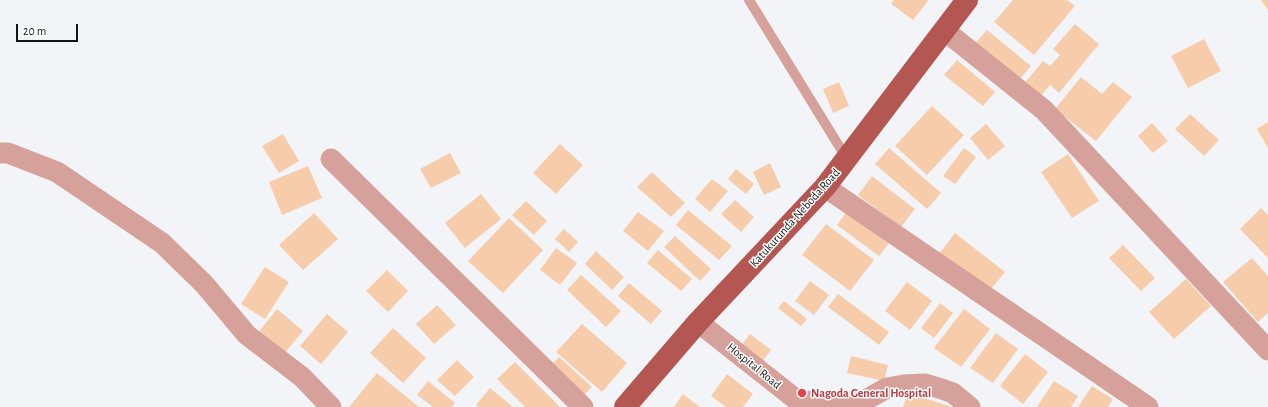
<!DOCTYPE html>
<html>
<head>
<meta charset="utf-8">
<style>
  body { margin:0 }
  #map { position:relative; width:1268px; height:407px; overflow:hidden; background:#f2f4f7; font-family:"Alegreya Sans",sans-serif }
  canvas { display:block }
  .scale { position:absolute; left:16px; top:24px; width:62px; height:18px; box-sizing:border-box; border:2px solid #131415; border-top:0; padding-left:5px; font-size:12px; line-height:14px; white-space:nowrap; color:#131415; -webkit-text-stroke:3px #fff; paint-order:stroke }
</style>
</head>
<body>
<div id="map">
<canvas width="1268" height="407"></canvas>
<div class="scale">20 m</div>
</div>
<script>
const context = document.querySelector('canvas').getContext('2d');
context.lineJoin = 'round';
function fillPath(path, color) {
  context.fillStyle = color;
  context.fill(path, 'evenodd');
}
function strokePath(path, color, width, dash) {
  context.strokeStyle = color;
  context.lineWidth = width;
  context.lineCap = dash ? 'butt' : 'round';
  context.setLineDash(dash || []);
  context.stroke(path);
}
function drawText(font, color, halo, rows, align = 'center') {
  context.font = font + ' "Alegreya Sans",sans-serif';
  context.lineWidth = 3;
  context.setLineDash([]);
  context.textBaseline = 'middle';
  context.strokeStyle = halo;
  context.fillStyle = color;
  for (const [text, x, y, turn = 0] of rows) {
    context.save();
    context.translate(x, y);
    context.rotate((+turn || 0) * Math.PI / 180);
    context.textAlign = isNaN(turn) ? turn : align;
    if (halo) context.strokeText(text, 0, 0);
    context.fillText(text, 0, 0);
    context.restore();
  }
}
fillPath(new Path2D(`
  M894 0H927L928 1 913 20 891 4Z
  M1013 0H1067L1075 6 1034 55 994 22Z
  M1261 0H1268V10Z
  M1075 24 1099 44 1059 93 1050 85 1039 98 1023 85 1043 61 1050 66 1060 55 1053 49Z
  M987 30 1031 66 1018 81 974 45Z
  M1204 39 1221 71 1188 88 1171 56Z
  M957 60 995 92 983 106 944 75Z
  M1081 77 1102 94 1113 82 1132 97 1096 141 1055 109Z
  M839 82 849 106 833 113 823 89Z
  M932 106 964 135 927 175 895 146Z
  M1190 114 1219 140 1204 156 1175 129Z
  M1268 122V148L1257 129Z
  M1152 123 1168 141 1153 153 1138 136Z
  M986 124 1005 146 988 160 970 138Z
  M283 134 299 161 279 173 262 146Z
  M560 144 583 165 556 194 533 173Z
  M889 148 941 193 927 209 875 164Z
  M964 148 976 157 955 184 943 176Z
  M450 153 461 173 431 188 420 169Z
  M1068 154 1099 201 1072 218 1041 172Z
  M770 163 781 187 764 195 753 172Z
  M308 166 322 198 282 215 269 182Z
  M736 169 754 184 746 194 728 179Z
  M652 172 685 203 671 217 637 187Z
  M872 176 915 209 901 227 858 195Z
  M712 179 728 191 710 212 695 199Z
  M481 194 501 219 465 248 445 223Z
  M735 200 754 217 741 232 721 214Z
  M526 201 547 221 534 235 512 215Z
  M1261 208 1268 215V258L1240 229Z
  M688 210 732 246 719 260 676 225Z
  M848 210 890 242 879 256 837 225Z
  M638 212 664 231 648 251 623 231Z
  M314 213 338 239 303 270 279 245Z
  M509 218 543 250 503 293 468 261Z
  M826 224 874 260 850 291 802 255Z
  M564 229 578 242 569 252 555 239Z
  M955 233 1005 272 988 293 939 254Z
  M675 236 711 269 700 281 664 247Z
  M1123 245 1155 278 1141 291 1109 258Z
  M556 248 577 263 560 285 540 270Z
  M658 250 692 279 681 291 647 263Z
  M596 251 624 277 612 290 585 264Z
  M1252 258 1268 276V313L1258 322 1223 282Z
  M265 267 289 282 265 319 241 304Z
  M387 270 408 291 388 312 366 291Z
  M581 275 621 311 606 327 567 290Z
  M1186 279 1211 306 1174 339 1149 312Z
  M810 281 829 295 814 315 795 301Z
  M907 282 932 301 910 330 885 311Z
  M629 283 662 311 651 324 618 296Z
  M838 294 889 332 879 345 828 307Z
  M784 301 807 319 801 326 778 308Z
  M940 303 953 313 934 338 921 328Z
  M437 305 456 325 434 344 416 324Z
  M277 309 303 331 283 355 257 334Z
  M964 309 990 329 961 367 934 348Z
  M327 314 348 332 321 364 300 346Z
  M582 324 627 363 602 392 556 352Z
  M393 328 426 358 403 383 370 353Z
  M996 333 1018 349 993 383 970 368Z
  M750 334 771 350 762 362 741 346Z
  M1025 354 1048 372 1023 404 1000 386Z
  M851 356 888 365 884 381 847 373Z
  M559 357 592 387 583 396 550 366Z
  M457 360 474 377 455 396 437 380Z
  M515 362 560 407H525L497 379Z
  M377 373 419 407H349Z
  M727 374 753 394 743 407H726L711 396Z
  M428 381 455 403 452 407H433L417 395Z
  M1054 381 1078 396 1071 407H1037Z
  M1092 386 1113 399 1108 407H1078Z
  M490 388 513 407H479L476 405Z
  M908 393 952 407H903Z
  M683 394 700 407H674Z`), '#f7ccab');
strokePath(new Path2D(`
  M749 0 847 159`), '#d6a19b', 10);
strokePath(new Path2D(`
  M944 30 1044 110 1268 350
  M0 153H8L57 172 162 243 204 284 247 335 302 377 331 407
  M331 159 583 407
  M825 187 1148 407
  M698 322 798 401 862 402 887 388 904 385 925 384 942 389 953 393 970 407`), '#d6a19b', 21);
strokePath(new Path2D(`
  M625 407 698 322 825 187 967 0`), '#b45752', 22);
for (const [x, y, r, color] of [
  [802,393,5,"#e0444e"]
]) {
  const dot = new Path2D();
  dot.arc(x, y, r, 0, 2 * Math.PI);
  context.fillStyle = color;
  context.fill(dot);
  strokePath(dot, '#fff', 1.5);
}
drawText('12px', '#131415', '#fff', [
  ["Katukurunda-Neboda Road",795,218,-48],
  ["Hospital Road",754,366,39]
]);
drawText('bold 12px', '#be3a42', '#fff', [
  ["Nagoda General Hospital",811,393]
], 'left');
</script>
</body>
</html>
